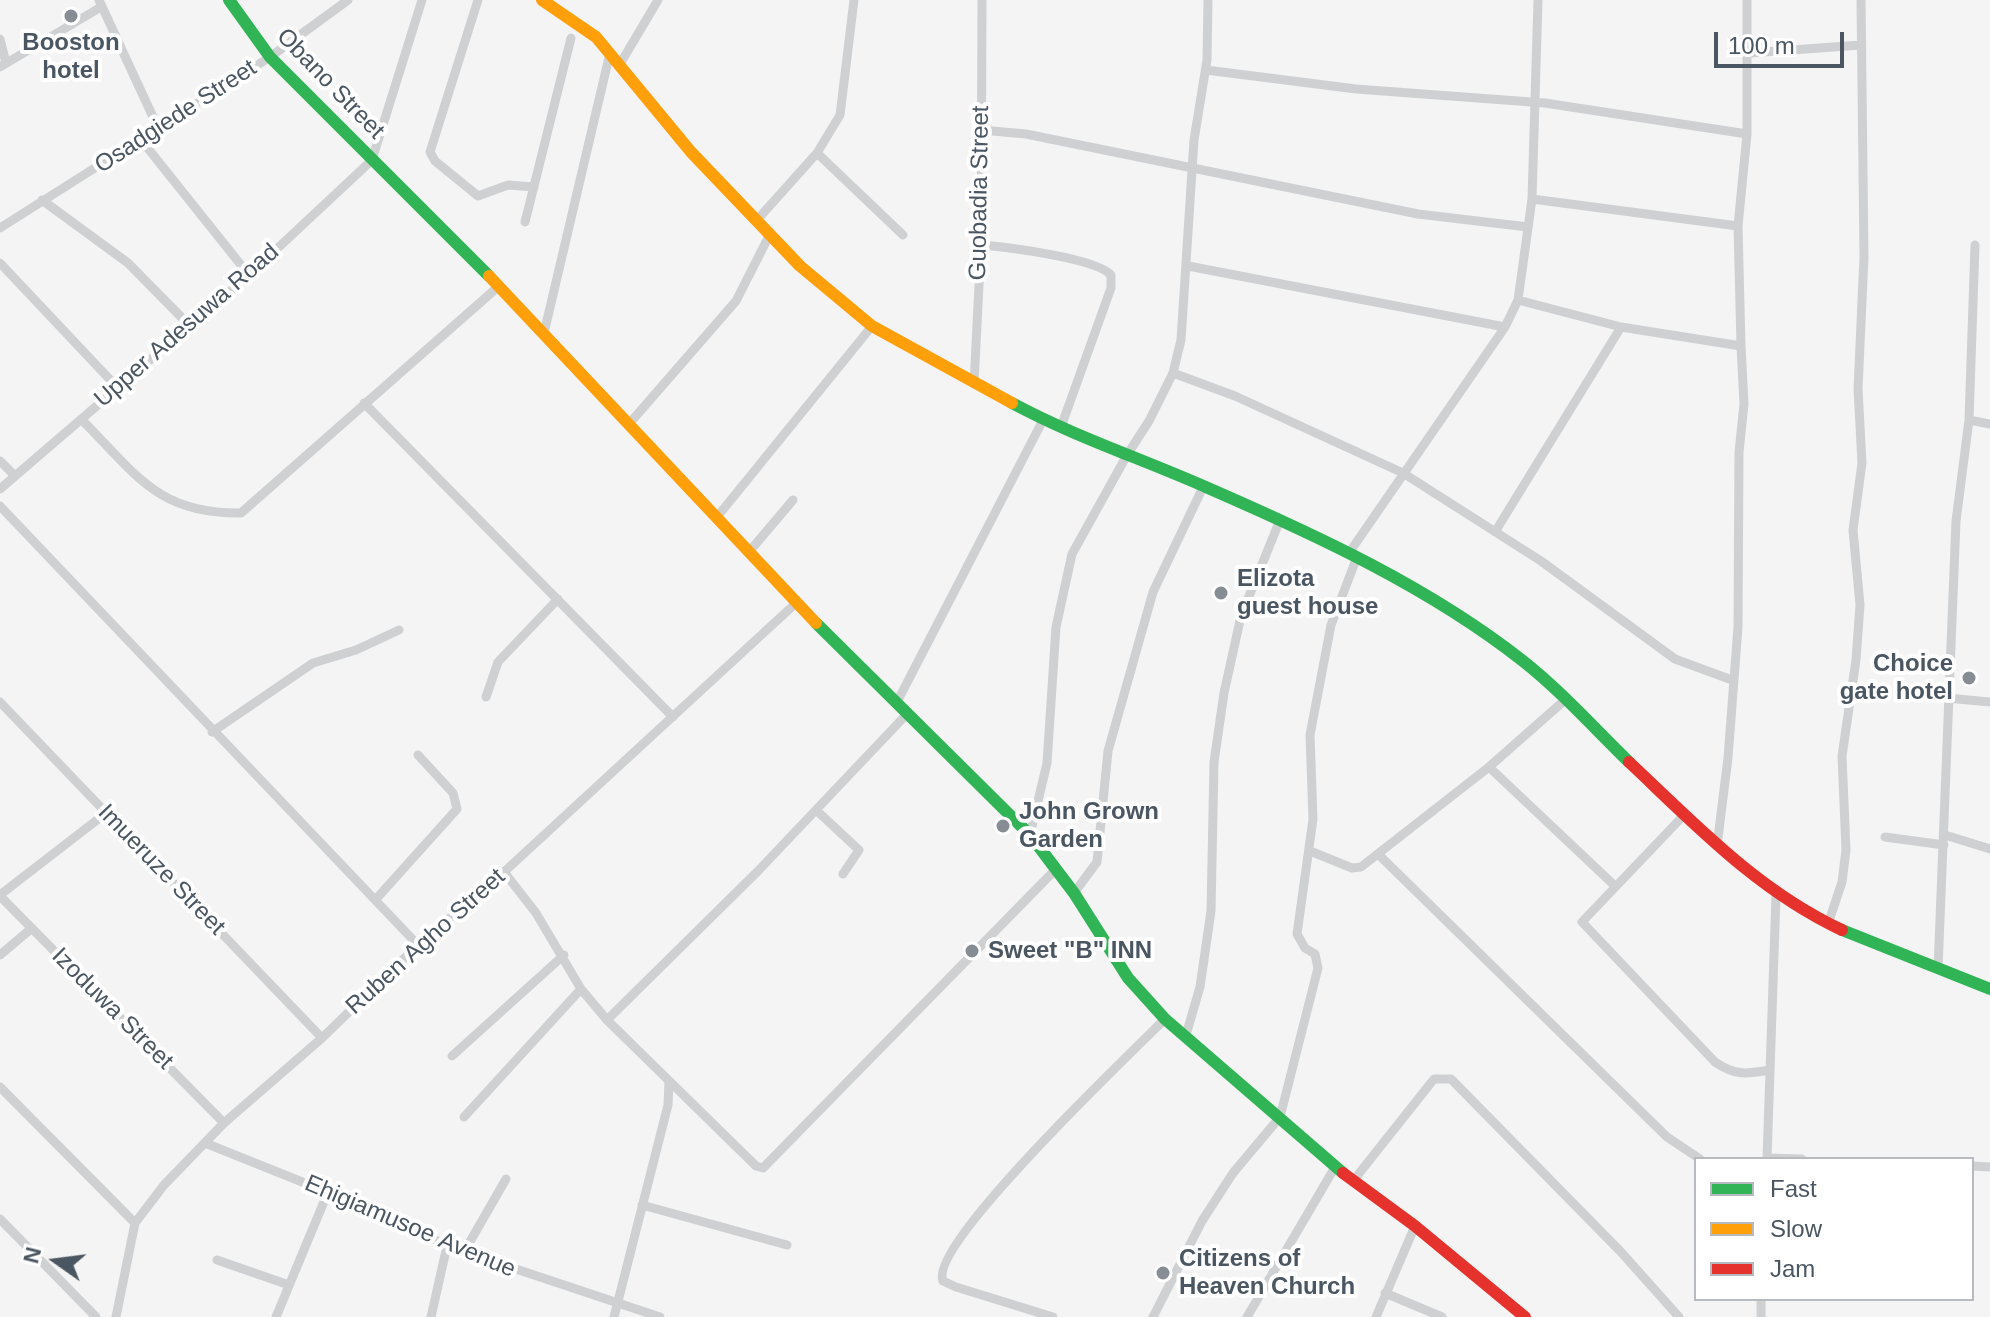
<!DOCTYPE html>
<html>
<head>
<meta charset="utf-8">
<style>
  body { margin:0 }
  #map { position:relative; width:1990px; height:1317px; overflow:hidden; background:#f4f4f4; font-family:Arial,sans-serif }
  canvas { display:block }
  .legend { position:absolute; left:1694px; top:1157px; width:280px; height:144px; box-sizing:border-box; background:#fff; border:2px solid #b7bbc0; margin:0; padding:10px 14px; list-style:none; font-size:24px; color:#4a5661 }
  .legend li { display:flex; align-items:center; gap:16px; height:40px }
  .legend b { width:40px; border:2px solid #b7bbc0 }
  .north { position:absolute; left:16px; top:1221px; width:80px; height:80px; -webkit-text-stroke:6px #fff; paint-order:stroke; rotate:284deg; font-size:22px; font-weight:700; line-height:32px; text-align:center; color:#4a5661 }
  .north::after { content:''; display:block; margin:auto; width:28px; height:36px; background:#4a5661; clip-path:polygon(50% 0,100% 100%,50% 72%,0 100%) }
  .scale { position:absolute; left:1714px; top:32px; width:130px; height:36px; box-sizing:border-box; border:4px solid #4a5661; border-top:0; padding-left:10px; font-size:24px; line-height:28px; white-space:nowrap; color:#4a5661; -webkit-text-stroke:6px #fff; paint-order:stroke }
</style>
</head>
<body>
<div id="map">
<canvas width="1990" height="1317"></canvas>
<ul class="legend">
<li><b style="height:10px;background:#30b455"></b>Fast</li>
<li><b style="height:10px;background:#ff9f0a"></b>Slow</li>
<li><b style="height:10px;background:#e5322d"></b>Jam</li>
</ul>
<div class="north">N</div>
<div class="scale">100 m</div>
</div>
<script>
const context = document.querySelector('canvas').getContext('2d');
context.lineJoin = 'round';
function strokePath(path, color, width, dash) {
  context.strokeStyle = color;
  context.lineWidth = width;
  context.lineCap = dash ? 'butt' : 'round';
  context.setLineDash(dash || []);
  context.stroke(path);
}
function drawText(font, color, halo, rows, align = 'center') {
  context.font = font + ' Arial,sans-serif';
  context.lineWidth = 8;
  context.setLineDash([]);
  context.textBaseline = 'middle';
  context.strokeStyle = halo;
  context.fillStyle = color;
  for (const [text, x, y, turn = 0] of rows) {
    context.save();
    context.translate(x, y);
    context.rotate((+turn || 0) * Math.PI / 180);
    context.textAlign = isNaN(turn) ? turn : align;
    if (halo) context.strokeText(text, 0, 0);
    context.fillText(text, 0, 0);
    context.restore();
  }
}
strokePath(new Path2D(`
  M99 0 159 130
  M478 0 430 152 435 161 478 196 508 185 534 187
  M0 39 6 63
  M1750 53 1861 45
  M620 64 658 0
  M0 67 101 7
  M1206 70 1356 89 1545 103 1747 134
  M981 130 1026 134 1418 214 1528 227
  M142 141 249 275
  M817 153 903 235
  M1532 199 1738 226
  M42 200 128 263 189 325
  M757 220 817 153 840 115 854 0
  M525 222 571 38
  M0 228 270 57 348 0
  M981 245C1006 247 1096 258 1111 275V288L1061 427
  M0 263 116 386
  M1188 266 1505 327
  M1518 300 1621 327 1741 346 1744 404 1739 452 1738 627 1728 758 1717 846
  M544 333 610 53
  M1741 346 1738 226 1747 134V0
  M1173 373 1235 396 1403 473 1541 561 1675 659 1732 680
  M974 384 981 245 982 0
  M364 403 673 717
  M81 419C136 474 157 514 241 513L499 286
  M1969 420 1990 424
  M629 424 736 301 770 234
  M0 461 15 476
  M0 489 249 275 372 160 422 0
  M0 506 418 945
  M717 517 872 326
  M1495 532 1621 327
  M749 552 793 500
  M1349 553 1505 327 1518 300 1532 199 1538 0
  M486 697 498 662 558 599
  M1947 698 1990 702
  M0 702 322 1038
  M896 704 1043 420
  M212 732 313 663 356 650 399 630
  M1489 767 1615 886
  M816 810 859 850 843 874
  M1685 814 1582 922 1715 1062C1735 1076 1747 1074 1770 1070
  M1030 835 1047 763 1056 627 1072 554 1127 455 1149 421 1173 373 1181 340 1194 140 1207 60 1208 0
  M1945 835 1990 849
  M1885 837 1944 845
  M1310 851 1352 868 1361 867 1489 767 1565 700
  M1379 855 1667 1137 1700 1159
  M504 872 536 913 581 989 607 1020 756 1166 763 1168 1056 869
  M1074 893 1097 862 1108 751 1153 592 1204 485
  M0 895 106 813
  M0 896 224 1123
  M377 898 457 809 453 793 418 755
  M1828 924 1842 882 1846 850 1842 756 1856 660 1860 605 1853 530 1862 463 1858 389 1864 257 1861 0
  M0 955 32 928
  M1938 969 1956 521 1969 420 1975 245
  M607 1020 758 871 906 715
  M1186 1035 1200 987 1211 911 1214 762 1224 693 1241 616 1280 520
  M452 1056 564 955
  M0 1087 135 1223
  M464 1117 581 989
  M205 1143 392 1218 447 1246 660 1317
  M1767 1158 1802 1159
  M1767 1159 1776 896
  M1972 1166 1990 1167
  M1353 1181 1434 1079H1451L1621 1252 1679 1317
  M642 1205 787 1245
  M0 1219 96 1317
  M464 1252 506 1179
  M217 1260 289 1285
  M1385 1293 1442 1317
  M116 1317 135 1223 164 1185 224 1123 322 1038 418 945 504 872 796 603
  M276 1317 328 1192
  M431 1317 447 1246
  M614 1317 668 1105 669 1081
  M1053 1317 956 1287 943 1281C928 1245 1132 1052 1165 1019
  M1153 1317 1202 1221 1233 1173 1280 1117 1318 968 1315 954 1305 948 1297 934 1313 819 1310 735 1331 625 1357 557
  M1247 1317 1335 1167
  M1376 1317 1415 1226
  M1761 1317V1299`), '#ced0d2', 9);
strokePath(new Path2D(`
  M229 0 270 57 489 276
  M1012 403C1075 437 1143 459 1208 488 1316 535 1429 587 1523 661 1561 691 1594 728 1629 762
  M816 623 1030 835 1074 893 1128 978 1165 1019 1343 1173
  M1842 930 1990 989`), '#30b455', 12);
strokePath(new Path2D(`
  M542 0 596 37 691 152 800 266 872 326 1012 403
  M489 276 816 623`), '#ff9f0a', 12);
strokePath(new Path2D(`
  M1629 762C1696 825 1757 890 1842 930
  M1343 1173 1415 1226 1525 1317`), '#e5322d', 12);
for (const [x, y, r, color] of [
  [71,16,8,"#868d94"],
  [1221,593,8,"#868d94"],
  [1969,678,8,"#868d94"],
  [1003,826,8,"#868d94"],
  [972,951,8,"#868d94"],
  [1163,1273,8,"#868d94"]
]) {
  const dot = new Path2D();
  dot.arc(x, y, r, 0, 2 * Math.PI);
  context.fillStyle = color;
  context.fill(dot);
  strokePath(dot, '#fff', 3);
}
drawText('bold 24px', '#4a5661', '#fff', [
  ["Booston",71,43,"center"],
  ["hotel",71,71,"center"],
  ["Elizota",1237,579],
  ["guest house",1237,607],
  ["Choice",1953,664,"right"],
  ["gate hotel",1953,692,"right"],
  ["John Grown",1019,812],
  ["Garden",1019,840],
  ["Sweet \"B\" INN",988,951],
  ["Citizens of",1179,1259],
  ["Heaven Church",1179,1287]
], 'left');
drawText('24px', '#4a5661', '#fff', [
  ["Obano Street",330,84,46],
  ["Osadgiede Street",176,117,-33],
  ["Guobadia Street",980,193,-89],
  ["Upper Adesuwa Road",187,326,-41],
  ["Imueruze Street",161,870,46],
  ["Ruben Agho Street",426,942,-42],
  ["Izoduwa Street",112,1009,45],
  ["Ehigiamusoe Avenue",410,1227,23]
]);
</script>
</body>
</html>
